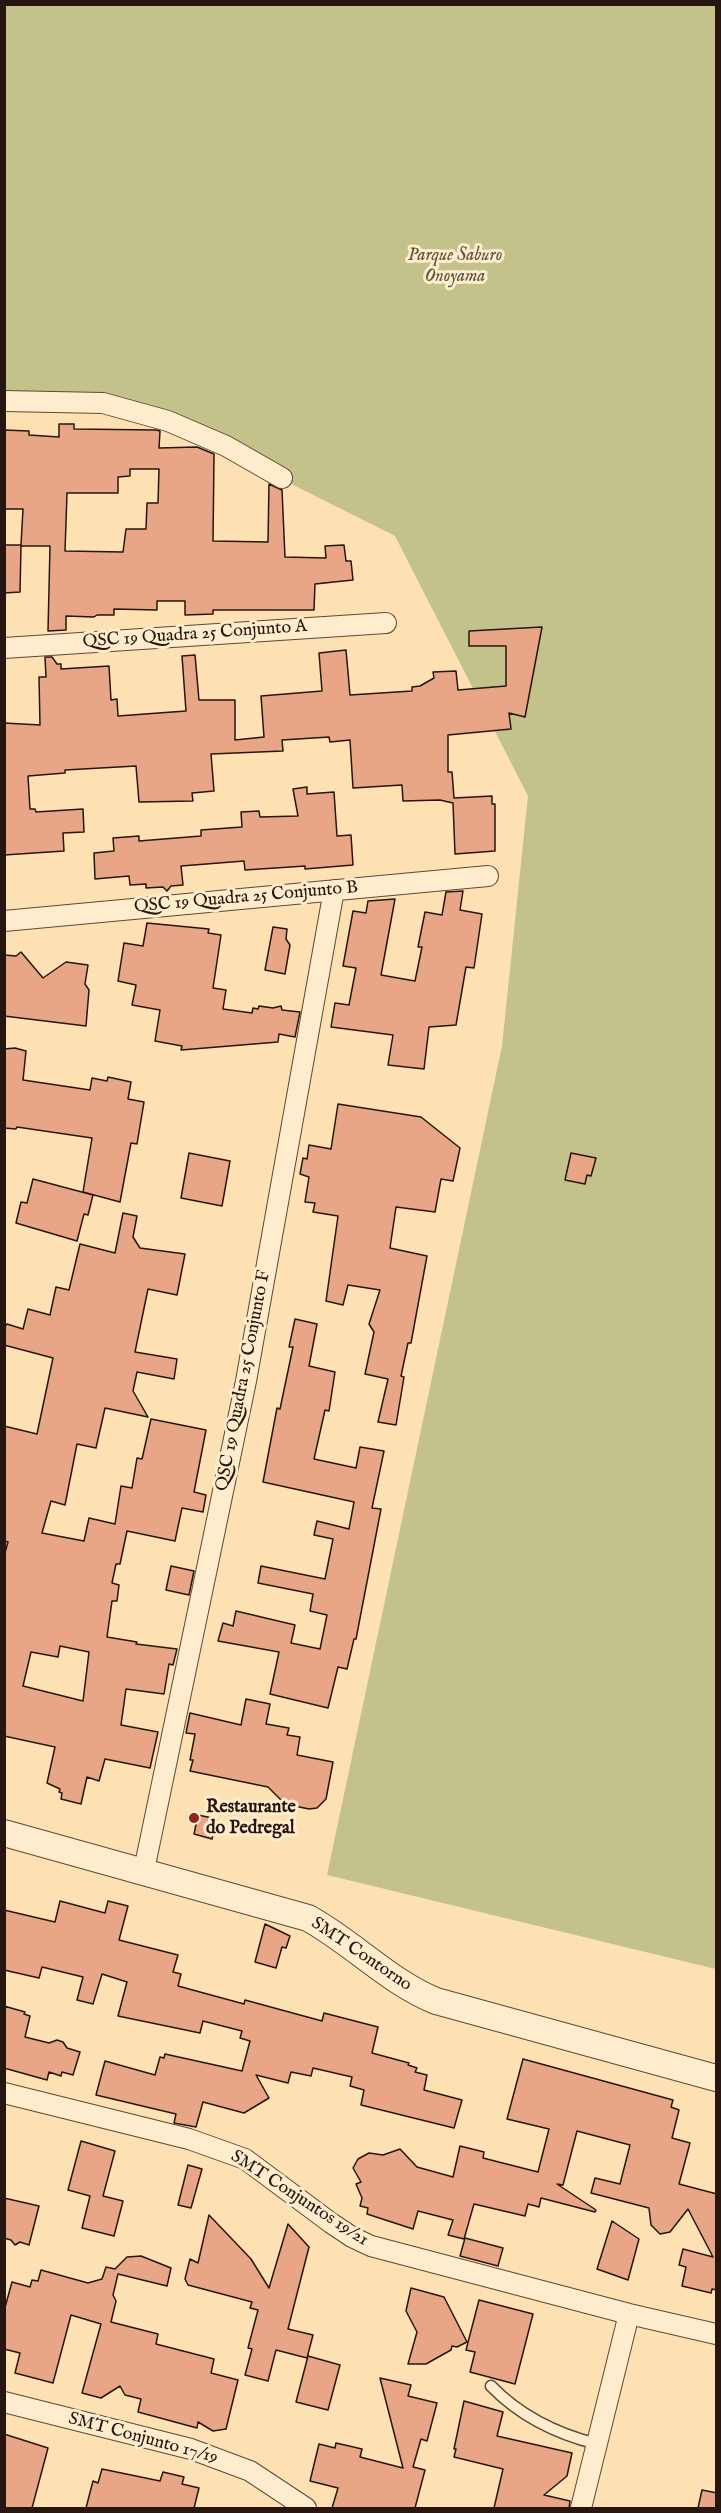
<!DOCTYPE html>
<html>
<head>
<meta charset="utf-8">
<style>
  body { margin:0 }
  #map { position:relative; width:721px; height:2513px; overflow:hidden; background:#fde1b2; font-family:"IM FELL English",serif }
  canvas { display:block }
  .frame { position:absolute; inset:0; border:6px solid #26160f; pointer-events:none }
</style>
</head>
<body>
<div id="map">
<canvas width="721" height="2513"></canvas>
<div class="frame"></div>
</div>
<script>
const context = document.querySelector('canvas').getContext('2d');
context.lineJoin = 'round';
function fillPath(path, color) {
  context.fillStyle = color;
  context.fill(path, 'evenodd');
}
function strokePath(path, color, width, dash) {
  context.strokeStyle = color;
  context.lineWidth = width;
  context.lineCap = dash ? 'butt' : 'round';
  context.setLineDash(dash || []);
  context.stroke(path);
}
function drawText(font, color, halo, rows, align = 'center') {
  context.font = font + ' "IM FELL English",serif';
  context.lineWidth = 6;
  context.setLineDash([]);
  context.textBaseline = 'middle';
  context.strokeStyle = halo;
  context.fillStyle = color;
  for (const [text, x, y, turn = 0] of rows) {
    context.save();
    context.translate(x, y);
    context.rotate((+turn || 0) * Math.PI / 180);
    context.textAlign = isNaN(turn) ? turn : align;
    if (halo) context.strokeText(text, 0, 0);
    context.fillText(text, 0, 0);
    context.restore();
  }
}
fillPath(new Path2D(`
  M5 5H716V1969L327 1875 502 1046 528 796 395 536 116 396H5Z`), '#c2c28a');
const building = new Path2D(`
  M59 424H74V429L156 430 160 431 159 448 197 447 214 454 213 541 268 542 269 484 282 490 285 557 326 558 325 546 344 545 346 561H351L353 580 315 584 314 610H213V614L185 615V601H157V610L114 609V615H97L94 617 66 616V630L48 631 50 546H21L20 592 4 593V545H21L23 509H4V430L29 431V435L59 437ZM130 469H159L158 503H147L146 529H126L123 552 65 551 67 493H118V477L130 476Z
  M542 627 525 717 509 713 511 729 448 735V772H452L454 798 492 796V804H495V851L455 854 453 803 440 800 403 801 402 785 353 788 350 740 330 742 329 737 282 740 283 751 211 754 214 791 192 793 193 801 139 802 136 766 65 770V773L28 776 30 809H35L36 812 83 809 84 832 63 833 64 851 4 855V723L40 725 39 677H46L45 657H52L57 664H61V669L109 666 111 700 117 699 118 716 186 711 182 656 195 655 199 700H235V740L264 737 261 696 322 691 319 653 346 650 350 695 412 691V687L420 686 434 678 433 672 456 671 458 690 506 686V646H469V631Z
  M307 787V794L334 792 337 836 351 835 353 865 305 869V866L245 870 244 861 181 866 183 885 171 886 167 891 163 887 146 888V884L130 885 129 876 95 879 94 853 114 851 113 838 139 836V841L201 836V830L242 827 241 812 259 811 260 817 298 816 293 789Z
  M463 891 460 910 482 914 474 968 466 967 456 1025 429 1027 424 1069 388 1065 393 1035 331 1027 335 1003 349 1005 356 968 343 966 353 911 366 913 368 901 395 899 381 975 415 981 422 947H418L425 912 442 915 446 892Z
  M147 923 209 929 208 933 221 935 213 988 226 990 223 1009 252 1013 253 1008 258 1009 259 1006 273 1008 281 1006 282 1010 300 1012 295 1037 279 1034 278 1042 181 1050 182 1046 155 1041 160 1010 132 1005 136 985 118 981 124 943 143 946Z
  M273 927 287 929 286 939 290 945 285 974 265 970Z
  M21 952 43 978 66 962 88 965 85 984 89 990 86 1026 4 1016V955L16 956Z
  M15 1048 26 1051 23 1080 90 1090 92 1078 107 1081 108 1077 131 1082 128 1099 144 1102 137 1144 131 1143 120 1202 83 1192 92 1138 17 1127 16 1129 4 1128V1049Z
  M338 1104 421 1117 460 1148 453 1181 441 1179 435 1212 396 1207 390 1248 427 1256 411 1343H408L401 1376 404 1377 396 1425 378 1422 388 1379 365 1374 374 1332 369 1324 380 1290 348 1285 343 1305 326 1301 338 1216 313 1212 315 1203 305 1202 309 1177 300 1174 303 1158 307 1159 309 1145 331 1149Z
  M189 1153 230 1161 222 1206 181 1198Z
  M571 1153 596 1158 591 1176 587 1175 585 1184 565 1180Z
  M33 1179 93 1195 88 1215 84 1214 77 1241 16 1223 21 1202 27 1203Z
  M123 1213 137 1216 133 1237 140 1248 185 1254 177 1295 148 1289 135 1352 177 1359 174 1379 137 1372 133 1391 148 1417 105 1408 96 1448 77 1444 65 1505 51 1501 42 1533 84 1541 89 1518 115 1524 121 1486 132 1488 137 1458 142 1459 151 1419 206 1430 194 1492 206 1495 203 1512 182 1508 175 1541 127 1531 120 1564H116L112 1583 119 1585 117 1601H112L107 1637 137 1642 136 1644 177 1649 173 1665 169 1664 164 1694 126 1689 121 1725 158 1732 150 1768 105 1759 99 1781 87 1777 81 1804 61 1799 62 1793 59 1792 60 1789 47 1783 55 1747 4 1736V1556L8 1542 4 1541V1426L37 1434 53 1358 4 1345V1328L7 1324 23 1329 28 1309 50 1315 56 1287 69 1290 80 1244 115 1253ZM60 1646 89 1652 83 1701 23 1686 31 1652 58 1657Z
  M295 1319 317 1324 309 1366 335 1372 329 1411 325 1410 314 1459 356 1468 360 1447 384 1451 372 1508 381 1509 356 1639H354L347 1669 338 1667 328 1708 270 1694 279 1652 218 1641 223 1623 233 1626 236 1611 295 1625 291 1643 320 1649 327 1615 310 1611 313 1594 258 1583 261 1566 325 1579 333 1539 314 1535 317 1521 349 1529 354 1502 263 1482 277 1408 280 1409 293 1347H289Z
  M171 1566 194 1571 189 1595 166 1590Z
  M246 1699 270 1704 266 1724 289 1728 287 1735 300 1737 297 1755 333 1762 326 1799 317 1808 309 1809 285 1804 268 1787 190 1771 193 1760H190L195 1734 186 1733 190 1713 241 1725Z
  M198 1815 217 1819 212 1839 194 1834Z
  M60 1901 105 1913 108 1901 128 1906 119 1940 178 1955 173 1972 181 1974 178 1986 244 2004 245 2000 322 2021 324 2013 378 2027 372 2053 409 2063 408 2065 417 2068 415 2072 427 2075 424 2090 462 2100 454 2128 361 2105 364 2090 350 2086 352 2077 313 2068 311 2076 291 2072 288 2083 256 2075 269 2098 244 2113 203 2102 196 2127 174 2123 176 2114 96 2095 105 2061 155 2075 160 2057 164 2058 165 2054 242 2071 250 2041 240 2038 242 2031 203 2021 200 2033 118 2016 127 1982 102 1974 93 2004 77 2000 83 1977 42 1967 39 1978 4 1970V1910L55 1922Z
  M265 1924 290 1936 286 1948 282 1947 276 1968 255 1962Z
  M4 2006 25 2012 24 2014 30 2016 25 2037 49 2043 57 2040 63 2042 67 2048 80 2052 73 2075 62 2072 61 2076 49 2072 47 2080 4 2068Z
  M523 2059 673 2100 671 2107 679 2110 672 2138 690 2143 679 2184 717 2194V2290L712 2289 711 2293 682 2286 686 2267 679 2265 683 2249 713 2257 688 2209 670 2232 660 2234 651 2225 649 2208 591 2193 595 2178 620 2184 630 2145 577 2131 563 2185 557 2184 596 2210 595 2212 541 2198 539 2207 528 2204 525 2216 474 2204 464 2239 448 2235 453 2220 418 2211 413 2229 367 2214 368 2208 360 2206 362 2198 356 2184 361 2182 353 2168 358 2159 369 2153 383 2155 400 2149 417 2167 453 2177 460 2146 484 2152 483 2158 538 2172 549 2129 507 2119Z
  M81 2141 115 2151 103 2196 123 2201 114 2236 82 2228 90 2196 68 2190Z
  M188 2165 202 2169 191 2208 178 2205Z
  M4 2198 39 2206 29 2245 20 2242 15 2245 11 2240 4 2238Z
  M209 2215 251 2259 269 2288 288 2224 309 2247 288 2329 313 2335 307 2358 276 2350 268 2381 245 2375 252 2349 248 2348 258 2310 250 2308 252 2302 188 2285 185 2279 190 2259 198 2263Z
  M612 2221 639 2239 628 2280 597 2269Z
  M465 2238 503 2248 498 2266 460 2256Z
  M141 2256 171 2268 167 2286 118 2274 113 2295 116 2301 111 2322 158 2334 156 2344 214 2359 211 2373 238 2380 226 2429 213 2431 198 2422 197 2428 138 2412 141 2399 125 2395 120 2386 101 2398 82 2393 101 2324 71 2315 53 2383 15 2373 20 2353 4 2349V2311L12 2282 30 2287 32 2280 38 2281 41 2270 88 2283 102 2279 106 2267 115 2269 127 2257Z
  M411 2288 444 2297 467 2342 457 2347 452 2346 451 2350 426 2364H408L417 2332 406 2311Z
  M479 2300 533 2314 515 2384 470 2372 475 2352 466 2350Z
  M308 2356 340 2365 328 2410 296 2402Z
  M380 2378 411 2385 408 2396 437 2403 427 2441 421 2439 413 2467 425 2470 415 2508H332L338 2488 310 2481 319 2444 335 2448 336 2443 362 2449 360 2457 403 2468Z
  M464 2401 503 2412 497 2436 572 2453 567 2476 544 2495 570 2501 569 2508H494L503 2469 454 2457 456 2449H454Z
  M4 2434 48 2448 32 2508H4Z
  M102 2469 160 2481 163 2472 184 2477 182 2484 199 2488 194 2508H86L93 2481 98 2483Z
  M702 2490 717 2493V2508H698Z`);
fillPath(building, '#e9a687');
strokePath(building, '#26160f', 1.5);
const service = new Path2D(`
  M491 2386C520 2416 557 2434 597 2444`);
const minor = new Path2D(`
  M4 401 103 403 168 421 226 446 282 478
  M4 648 386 623
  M4 921 488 876
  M144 1870 246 1381 334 890
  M4 2093 189 2139 245 2159 331 2223 352 2237 371 2246 629 2314 716 2334
  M4 2402 191 2449 250 2471 306 2508
  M581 2508 629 2314`);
const tertiary = new Path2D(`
  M4 1833 308 1918C352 1942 389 1982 436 2001L716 2078`);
strokePath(service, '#5c4938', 13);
strokePath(minor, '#5c4938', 22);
strokePath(tertiary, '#5c4938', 28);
strokePath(service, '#feeccd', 10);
strokePath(minor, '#feeccd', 20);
strokePath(tertiary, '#feeccd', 26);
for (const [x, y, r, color] of [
  [194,1818,6,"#8f2418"]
]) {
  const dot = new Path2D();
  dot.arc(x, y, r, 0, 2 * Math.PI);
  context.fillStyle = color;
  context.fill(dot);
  strokePath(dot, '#feeccd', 2);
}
drawText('italic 18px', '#5d523a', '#feeccd', [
  ["Parque Saburo",455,256],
  ["Onoyama",455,277]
]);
drawText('18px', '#26160f', '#feeccd', [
  ["QSC 19 Quadra 25 Conjunto A",195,635,-4],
  ["QSC 19 Quadra 25 Conjunto B",246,898,-5],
  ["QSC 19 Quadra 25 Conjunto F",244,1381,-79],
  ["SMT Contorno",361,1955,34],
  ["SMT Conjuntos 19/21",299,2199,33],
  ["SMT Conjunto 17/19",143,2439,15]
]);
drawText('bold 18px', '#26160f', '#feeccd', [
  ["Restaurante",206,1808],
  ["do Pedregal",206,1829]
], 'left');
</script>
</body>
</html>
